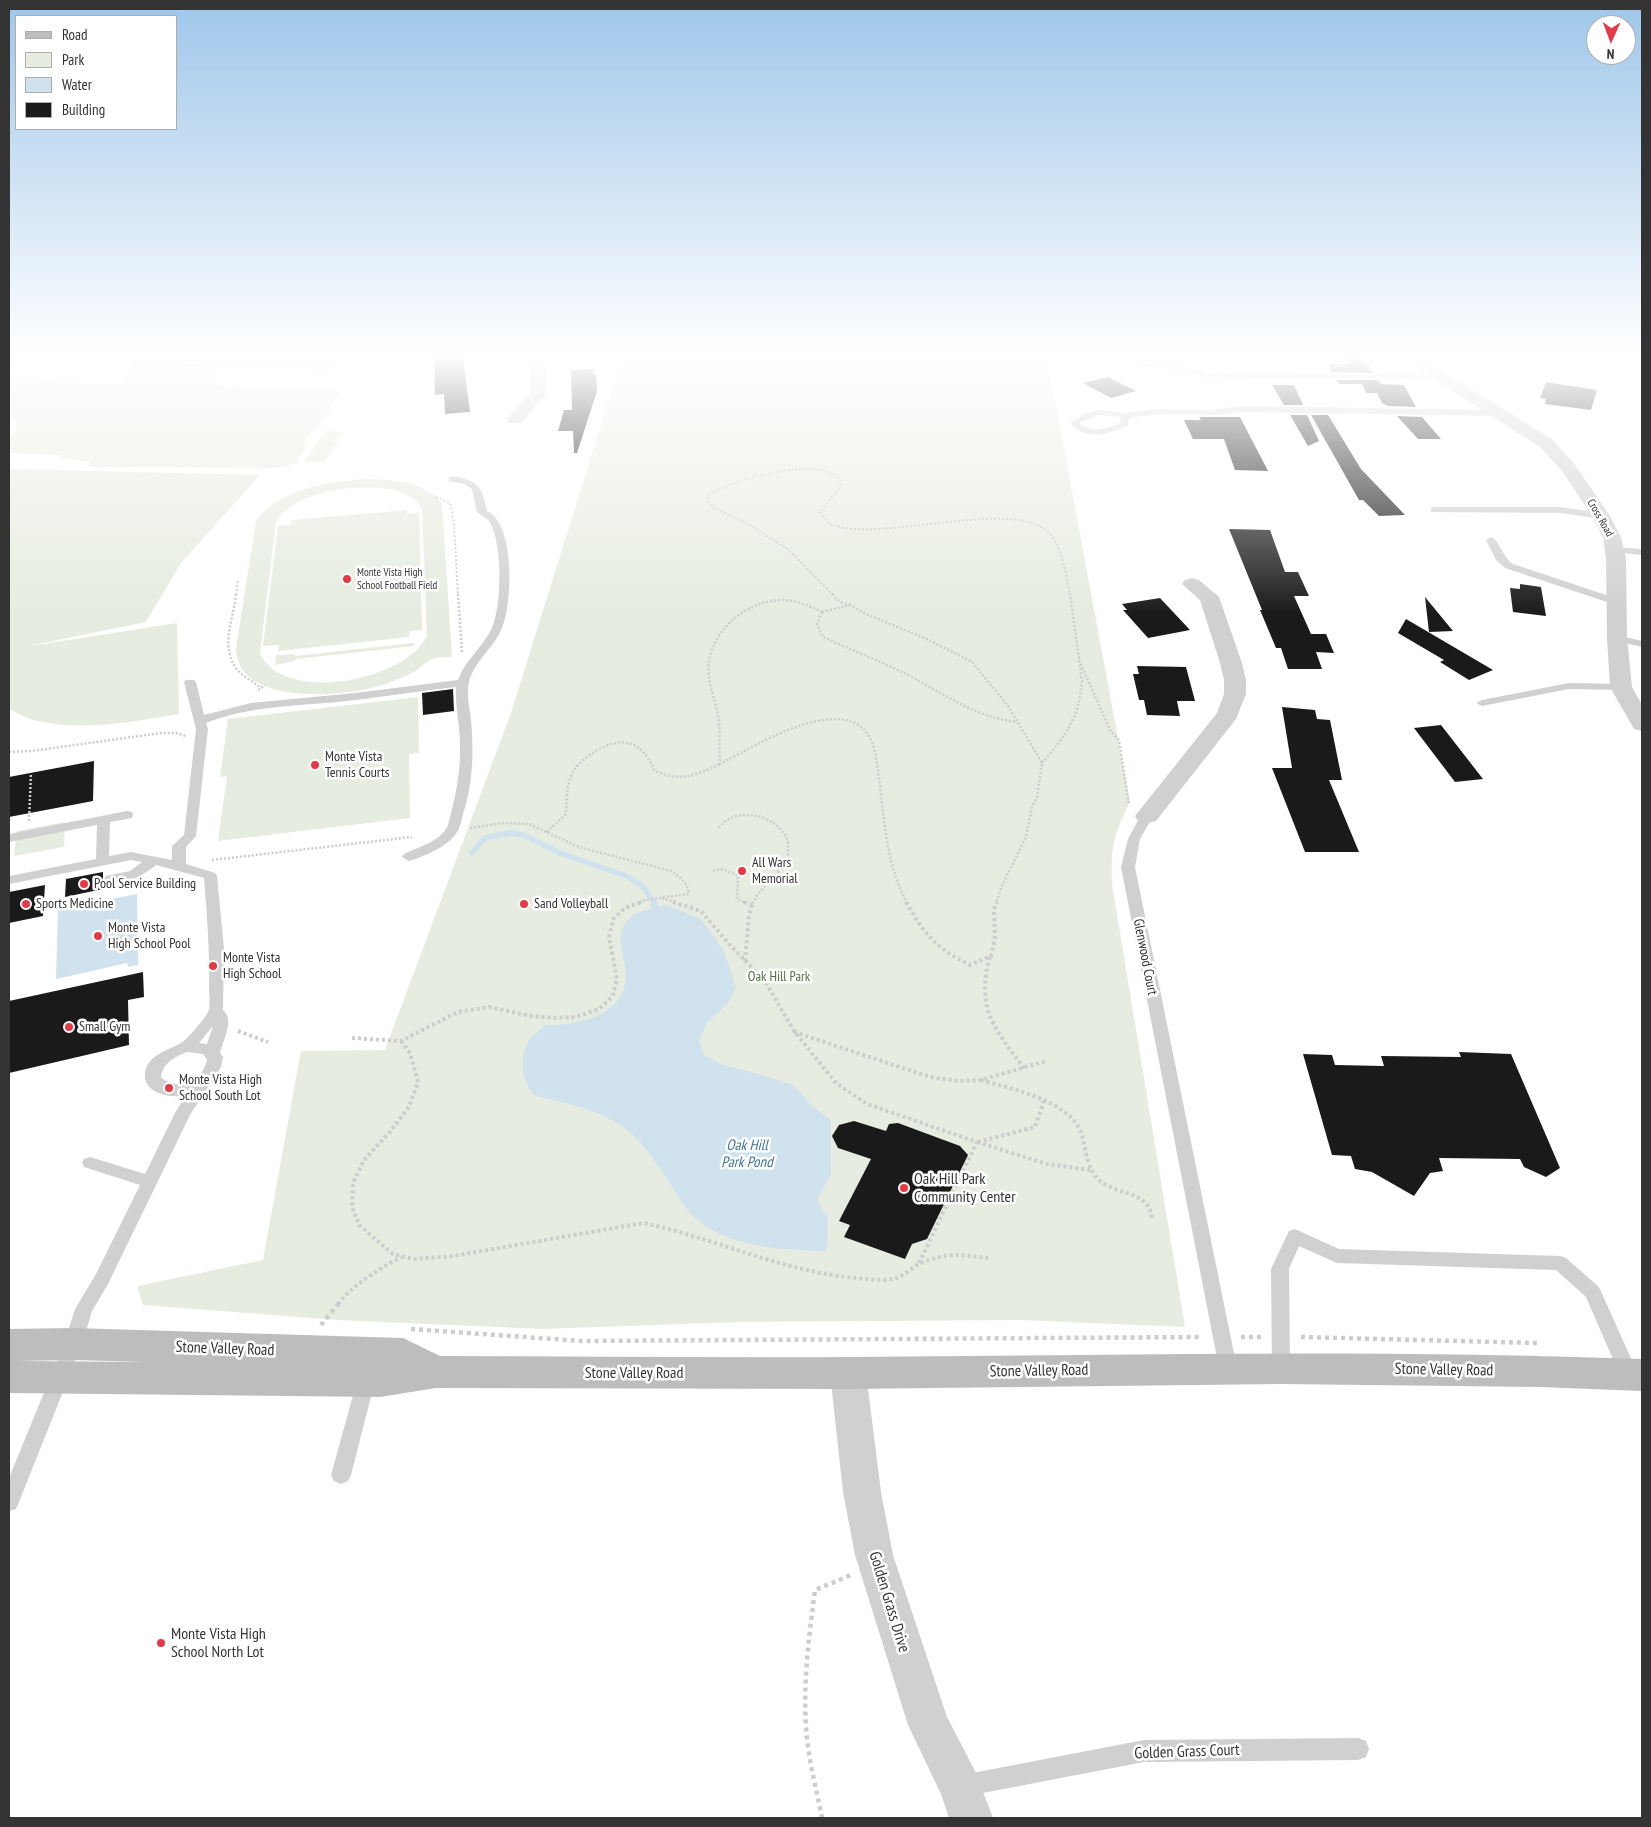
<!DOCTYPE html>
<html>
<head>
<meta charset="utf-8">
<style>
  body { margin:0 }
  #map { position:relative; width:1651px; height:1827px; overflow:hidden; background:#fff; font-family:"PT Sans Narrow",sans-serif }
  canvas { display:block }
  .frame { position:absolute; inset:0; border:10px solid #333; pointer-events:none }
  .legend { position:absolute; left:15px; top:15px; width:162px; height:115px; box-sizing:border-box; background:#fff; border:1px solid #adadad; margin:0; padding:6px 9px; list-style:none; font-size:15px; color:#333 }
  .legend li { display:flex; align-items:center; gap:10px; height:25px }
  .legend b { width:25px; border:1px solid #adadad }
  .north { position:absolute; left:1586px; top:15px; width:50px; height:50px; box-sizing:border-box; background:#fff; border:1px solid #adadad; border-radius:50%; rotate:182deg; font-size:14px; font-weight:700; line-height:20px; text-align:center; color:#333 }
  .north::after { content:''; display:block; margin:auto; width:18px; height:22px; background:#e63946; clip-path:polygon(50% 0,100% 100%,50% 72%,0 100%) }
</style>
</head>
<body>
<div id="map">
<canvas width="1651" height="1827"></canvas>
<div class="frame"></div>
<ul class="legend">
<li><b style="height:6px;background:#bdbdbd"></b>Road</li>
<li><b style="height:14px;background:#e6ecdf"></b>Park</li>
<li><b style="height:14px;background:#cfe2ee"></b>Water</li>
<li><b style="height:14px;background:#1a1a1a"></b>Building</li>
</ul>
<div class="north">N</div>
</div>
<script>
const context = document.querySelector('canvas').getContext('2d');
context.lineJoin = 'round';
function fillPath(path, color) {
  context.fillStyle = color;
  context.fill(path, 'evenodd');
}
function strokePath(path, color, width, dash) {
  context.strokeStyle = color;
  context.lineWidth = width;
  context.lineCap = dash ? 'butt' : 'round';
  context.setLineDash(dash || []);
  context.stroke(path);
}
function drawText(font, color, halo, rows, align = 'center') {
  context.font = font + ' "PT Sans Narrow",sans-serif';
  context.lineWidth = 5;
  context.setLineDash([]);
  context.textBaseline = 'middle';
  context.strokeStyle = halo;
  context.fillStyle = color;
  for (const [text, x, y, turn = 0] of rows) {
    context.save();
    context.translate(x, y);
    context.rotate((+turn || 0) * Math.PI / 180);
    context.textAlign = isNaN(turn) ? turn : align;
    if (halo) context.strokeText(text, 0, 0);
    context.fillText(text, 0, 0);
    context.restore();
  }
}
fillPath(new Path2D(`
  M145 358H187L173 373 184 363 225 364 206 384 227 386 316 387 334 389 339 392 330 410 301 446 307 447 297 460 298 463 275 468 88 467 90 462 60 458 62 455 9 453V438C15 433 18 428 16 421L9 416V378L59 380 58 382 147 383 121 381Z
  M622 358H1047L1130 802C1113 836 1111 845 1112 884L1185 1327 1020 1320 738 1322 542 1329 338 1320 143 1305 137 1286 263 1260 301 1051 385 1050 511 713Z
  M326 431 344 432 324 462H304Z
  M9 469 260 475 181 563 146 622 24 647 177 623 179 714C132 722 85 731 37 721 27 719 18 713 9 709Z
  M367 479C393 480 426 481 442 504L452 657C446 657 438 657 433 659 426 661 420 668 414 672 404 677 393 681 382 685 345 697 238 707 236 649L256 521C281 488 329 481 367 479ZM351 488C374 487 408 486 422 508L427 636C406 681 282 705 260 653L276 521C293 498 324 491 351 488Z
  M407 510V514L419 513 422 630 409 631V637L278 651 279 645 263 646 278 526 291 525 292 520Z
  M413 643 414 646 295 659V661L275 665 276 655 295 654V656Z
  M418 697 419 753 409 754 410 818 218 841 227 776 220 777 228 719Z
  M65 822 64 847 14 856 17 831Z`), '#e6ecdf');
fillPath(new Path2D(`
  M137 894 138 965 128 967 127 963 56 979 58 909Z
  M666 905 701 919 724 951 736 987 728 1003 707 1023 699 1041 704 1055 723 1065 758 1074 794 1085 810 1104 831 1120V1175L817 1199 823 1212 828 1215C827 1227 829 1239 826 1251 781 1249 728 1249 693 1216 683 1206 675 1191 667 1179 653 1159 641 1138 620 1125 595 1108 563 1103 534 1095 522 1081 519 1059 528 1042 532 1036 540 1030 545 1025 578 1026 628 1015 626 973 624 954 613 934 630 918 638 910 655 908 666 905Z`), '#cfe2ee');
strokePath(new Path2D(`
  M472 853 485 838 509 833 523 835 560 853 629 877 644 888 654 903`), '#cfe2ee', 5.5);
strokePath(new Path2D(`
  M654 902 655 908`), '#cfe2ee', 7);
fillPath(new Path2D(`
  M434 358H463L470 412 445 414 444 394 435 395Z
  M1347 358H1364L1373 373 1332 372 1327 364H1351Z
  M594 369V374H596L597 391 577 453H574L573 431H558L564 410H572L571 370Z
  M1108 377 1136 391 1111 398 1083 383Z
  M1337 380H1378L1381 384 1404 385 1416 407 1388 406 1382 403 1377 393H1366L1362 384H1339Z
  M1546 382 1597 390 1591 410 1545 404 1546 399 1540 398Z
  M1272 385H1294L1303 405H1284Z
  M1290 415H1307L1319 441 1308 446Z
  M1311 415H1328L1361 469 1405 515 1379 516 1363 500H1359Z
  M1397 416 1422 417 1441 439H1418Z
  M1199 417H1240L1268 471 1235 470 1224 439H1193L1184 420H1201Z
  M1229 529 1270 530 1285 572H1298L1309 596H1294L1311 634H1326L1334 653 1316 652 1322 669H1288L1281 648H1276L1260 610H1262Z
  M1520 584 1541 587 1546 616 1513 612 1510 588 1520 589Z
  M1425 597 1453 631 1429 632Z
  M1160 598 1190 630 1148 638 1123 610H1127L1122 604Z
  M1406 619 1493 670 1469 680 1440 662 1444 660 1398 633Z
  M1137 666 1186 667 1195 701H1177L1180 716 1147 715 1144 700H1139L1133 674H1139Z
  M453 689 454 711 423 715 422 693Z
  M1282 707 1315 710 1317 719 1330 720 1342 780H1329L1359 852H1305L1272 768H1292Z
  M1441 725 1483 779 1455 782 1414 728Z
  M94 761 93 801 9 817V777Z
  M103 872V889L65 897 66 879Z
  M45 885 43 916 9 923V892Z
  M143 972 144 997 128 1000 129 1045 9 1073V1001Z
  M1459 1052 1511 1054 1560 1168 1546 1177 1524 1167 1520 1159 1439 1158 1443 1171 1430 1173 1414 1196 1372 1172 1355 1169 1351 1156 1332 1155 1303 1054 1332 1055 1335 1065 1384 1066 1381 1056 1461 1057Z
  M854 1121 886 1131 889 1124 898 1123 960 1146 968 1155 927 1239 912 1244 905 1259 844 1237 850 1225 839 1221 871 1159 838 1148 832 1136 839 1125Z`), '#1a1a1a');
strokePath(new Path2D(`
  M436 497 450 503 454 524 458 595
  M236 595 238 579
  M833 595 789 550 748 524 716 509 709 502 707 496C731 480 782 468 811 469 820 470 829 472 837 475L841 481 840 487 820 512C824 516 828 524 833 525 883 543 1017 496 1050 534 1063 549 1066 576 1070 595`), '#cdcdcd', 2, [2, 2]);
strokePath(new Path2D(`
  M236 594C234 617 220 646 236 668 241 676 254 682 261 688
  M458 594 462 652
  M832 594 840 602 849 605
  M822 612 817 625 823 637C851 650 880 661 908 675 944 694 975 717 1017 722
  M822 612C810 606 796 600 782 600 748 601 714 627 709 662 706 682 717 702 719 722 720 736 719 750 720 764 753 747 856 682 874 748 885 800 881 855 907 903
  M822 612 850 605 866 614 929 640 972 662 1008 706 1042 763 1037 797 1032 807 1026 837 1002 886 996 903
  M1079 660 1110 730 1119 740 1129 805
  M258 690 265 685
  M9 752 32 751 161 733H176L186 736
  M1042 763C1066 736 1079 718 1082 681L1070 594
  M29 821 31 773
  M470 828 503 823 529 824 579 847 671 871C681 878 687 882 689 894L645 900 638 903
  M719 828C737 801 794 819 788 853 785 873 761 884 753 903
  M547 832 566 814C567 800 566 785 573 772 578 763 587 757 596 751 623 735 642 741 654 770 678 783 697 775 720 764
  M212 860 412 837
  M713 871 721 869 738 875 737 899 747 903
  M662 898 677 903`), '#cdcdcd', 2.5, [2, 2]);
strokePath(new Path2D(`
  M673 902 701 911 729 944 765 981 794 1031 836 1083 867 1104 977 1142 919 1263
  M744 902 752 905
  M906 902C924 934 937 949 970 965L991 956 995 938 994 909 997 902
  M990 957C975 1007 995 1030 1024 1068
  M745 961 749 915 753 902
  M238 1031 268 1042
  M794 1032 930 1077 959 1081 981 1080 1046 1061
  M352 1038 401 1041 458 1012 489 1007 531 1016 555 1018 575 1017 599 1009 613 996 617 979 609 937 614 918 625 908 641 902
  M401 1041 410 1053 418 1082 409 1107 389 1133 364 1160 353 1183 352 1207 359 1225 393 1254 414 1259 453 1256 643 1223C715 1238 783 1272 857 1278 866 1279 875 1280 884 1280 905 1279 906 1270 921 1263 948 1252 960 1255 988 1258
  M981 1080C1011 1089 1071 1100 1082 1135 1086 1150 1087 1169 1099 1180 1117 1196 1149 1190 1152 1218
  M977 1142 1047 1164 1091 1170
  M978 1142 1035 1127 1044 1101
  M338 1304C354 1284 378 1270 401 1257`), '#cdcdcd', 4, [3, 3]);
strokePath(new Path2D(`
  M321 1325 339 1303
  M411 1329 582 1341 1202 1337
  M1241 1337H1262
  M1301 1337 1537 1343
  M822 1818C816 1788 808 1758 806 1727 803 1681 809 1636 815 1590L851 1575`), '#cdcdcd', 4.5, [4, 4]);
fillPath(new Path2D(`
  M136 358H145L142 362 327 365 326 358H334L336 368 332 370 132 366 131 364Z
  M1118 361 1193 367 1206 373 1440 375 1444 377 1440 379 1205 377 1191 371 1121 365H1118Z
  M1242 406 1497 410 1501 413 1497 416 1242 412 1211 415 1157 414 1130 418 1127 426C1108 435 1085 441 1070 423L1084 414 1099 410 1126 413 1157 409 1211 410ZM1099 415 1121 417 1120 423C1107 429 1092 434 1079 423Z
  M452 476C478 481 482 485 487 511 515 524 513 602 502 628 494 648 474 661 469 682 466 695 470 708 471 720 474 752 473 784 463 814 461 822 460 829 455 835 446 847 423 857 409 861L402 857 404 854C418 847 442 841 448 825 455 798 461 773 460 745 460 726 455 706 456 687 417 691 378 698 338 702 294 706 249 706 206 723L208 729 196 836 186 847V864L215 873 217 876 224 949 223 1010C235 1020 223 1040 220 1053L223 1057 221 1067 190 1115 108 1284 92 1311 82 1344 19 1502 16 1509 9 1511V1478L64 1344 75 1309 96 1274 140 1185 84 1167 82 1163 84 1159 90 1157 145 1174 175 1113 186 1095C174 1099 147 1094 145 1078 143 1056 167 1051 181 1043 186 1041 206 1017 208 1012 211 1006 209 995 209 989 210 952 207 916 204 878L156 865C142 876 124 887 106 882L104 879 106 876 130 871 142 862 131 860 9 884V876L96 859 97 825 9 842V834L127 811 132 812 133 815 132 818 110 822 109 856 131 852 172 860V846L184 835 196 729 184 682 186 680H194L196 682 204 715 251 703 355 693 458 680C465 660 483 647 492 628 502 605 503 543 489 521 486 517 481 516 477 512L472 489 464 484 449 481V477ZM213 1026 207 1044 199 1043ZM187 1052 203 1054 207 1059C204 1080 178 1093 161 1077 163 1063 174 1057 187 1052Z
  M1434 507H1561L1601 513 1606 516 1601 519 1561 513 1431 512V508Z
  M1491 537C1499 540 1502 556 1513 564L1621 600 1622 602 1617 605 1613 604 1505 568 1496 560 1486 540Z
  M1615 547 1642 549V555L1611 552V548Z
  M1617 635 1642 641V647L1613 640 1612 638 1613 636Z
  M1569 683 1621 684 1627 687 1621 690 1569 689 1482 706 1476 703 1482 700Z
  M1147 812 1153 816 1140 839 1135 867 1237 1368 1235 1374 1228 1376 1221 1374 1219 1368 1121 867 1128 839 1142 813Z
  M1295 1229 1339 1249 1560 1256 1566 1258 1599 1287 1638 1374 1636 1380 1629 1382 1622 1380 1586 1297 1556 1270 1337 1263 1299 1246 1289 1269 1290 1368 1288 1374 1281 1376 1274 1374 1272 1368 1271 1269 1289 1231Z
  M366 1373 373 1375 375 1381 351 1475 348 1481 341 1484 334 1481 331 1475 357 1381 359 1375Z
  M1358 1738 1366 1741 1369 1749 1366 1757 1358 1760 1144 1762 962 1797 954 1794 951 1786 954 1778 962 1775 1144 1740Z`), '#d0d0d0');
fillPath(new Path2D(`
  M526 358H542L546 376V394L521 423H509L507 419 530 393V376Z
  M1411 358H1427L1429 363 1552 439 1575 465 1610 516 1621 537 1626 558 1627 638 1632 687 1642 705V731L1634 729 1610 687 1607 638 1606 558 1603 537 1592 516 1563 472 1540 447 1417 368Z
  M1192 578 1199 580 1219 597 1242 663 1246 680V694L1236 719 1156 821 1147 823 1138 821 1135 816 1217 713 1224 694V680L1220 663 1200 600 1182 584 1185 580Z
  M848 1357 860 1362 866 1373 881 1492 893 1555 947 1717 975 1771 993 1818H949L941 1794 908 1725 855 1555 843 1492 830 1373 836 1362Z`), '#d0d0d0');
fillPath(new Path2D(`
  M73 1328 403 1338 440 1356C577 1356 714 1358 851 1357 1115 1355 1378 1349 1642 1359V1391L1540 1387 1281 1384 848 1389 436 1388 380 1397 9 1393V1329ZM73 1360 148 1362 16 1361Z`), '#bdbdbd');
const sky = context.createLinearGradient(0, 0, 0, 614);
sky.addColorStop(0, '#9ec6ea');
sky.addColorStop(0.58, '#fff');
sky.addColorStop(1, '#ffffff00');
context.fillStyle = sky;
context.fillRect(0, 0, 1651, 614);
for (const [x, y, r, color] of [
  [347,579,5,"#e63946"],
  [315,765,5,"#e63946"],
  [742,871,5,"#e63946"],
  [84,884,5,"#e63946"],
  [26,904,5,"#e63946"],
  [524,904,5,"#e63946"],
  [98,936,5,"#e63946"],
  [213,966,5,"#e63946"],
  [69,1027,5,"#e63946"],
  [169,1088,5,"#e63946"],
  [904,1188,5,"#e63946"],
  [161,1643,5,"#e63946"]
]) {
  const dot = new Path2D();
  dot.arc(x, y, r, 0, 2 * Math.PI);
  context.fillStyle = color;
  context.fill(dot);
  strokePath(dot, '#fff', 2);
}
drawText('11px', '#333', '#fff', [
  ["Cross Road",1600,518,60]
]);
drawText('11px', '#333', '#fff', [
  ["Monte Vista High",357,573],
  ["School Football Field",357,586]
], 'left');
drawText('14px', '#333', '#fff', [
  ["Monte Vista",325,757],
  ["Tennis Courts",325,773],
  ["All Wars",752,863],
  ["Memorial",752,879],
  ["Pool Service Building",94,884],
  ["Sports Medicine",36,904],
  ["Sand Volleyball",534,904],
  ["Monte Vista",108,928],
  ["High School Pool",108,944],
  ["Monte Vista",223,958],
  ["High School",223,974],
  ["Small Gym",79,1027],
  ["Monte Vista High",179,1080],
  ["School South Lot",179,1096]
], 'left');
drawText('14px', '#333', '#fff', [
  ["Glenwood Court",1145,957,79]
]);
drawText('14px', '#56703f', '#fff', [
  ["Oak Hill Park",779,977]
]);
drawText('italic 15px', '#3f7597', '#fff', [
  ["Oak Hill",747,1146],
  ["Park Pond",747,1163]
]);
drawText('16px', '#333', '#fff', [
  ["Oak Hill Park",914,1179],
  ["Community Center",914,1197],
  ["Monte Vista High",171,1634],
  ["School North Lot",171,1652]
], 'left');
drawText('16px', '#333', '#fff', [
  ["Stone Valley Road",225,1349,2],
  ["Stone Valley Road",1444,1370,1],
  ["Stone Valley Road",1039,1371,-1],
  ["Stone Valley Road",634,1373],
  ["Golden Grass Drive",889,1602,73],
  ["Golden Grass Court",1187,1752,-2]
]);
</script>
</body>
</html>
